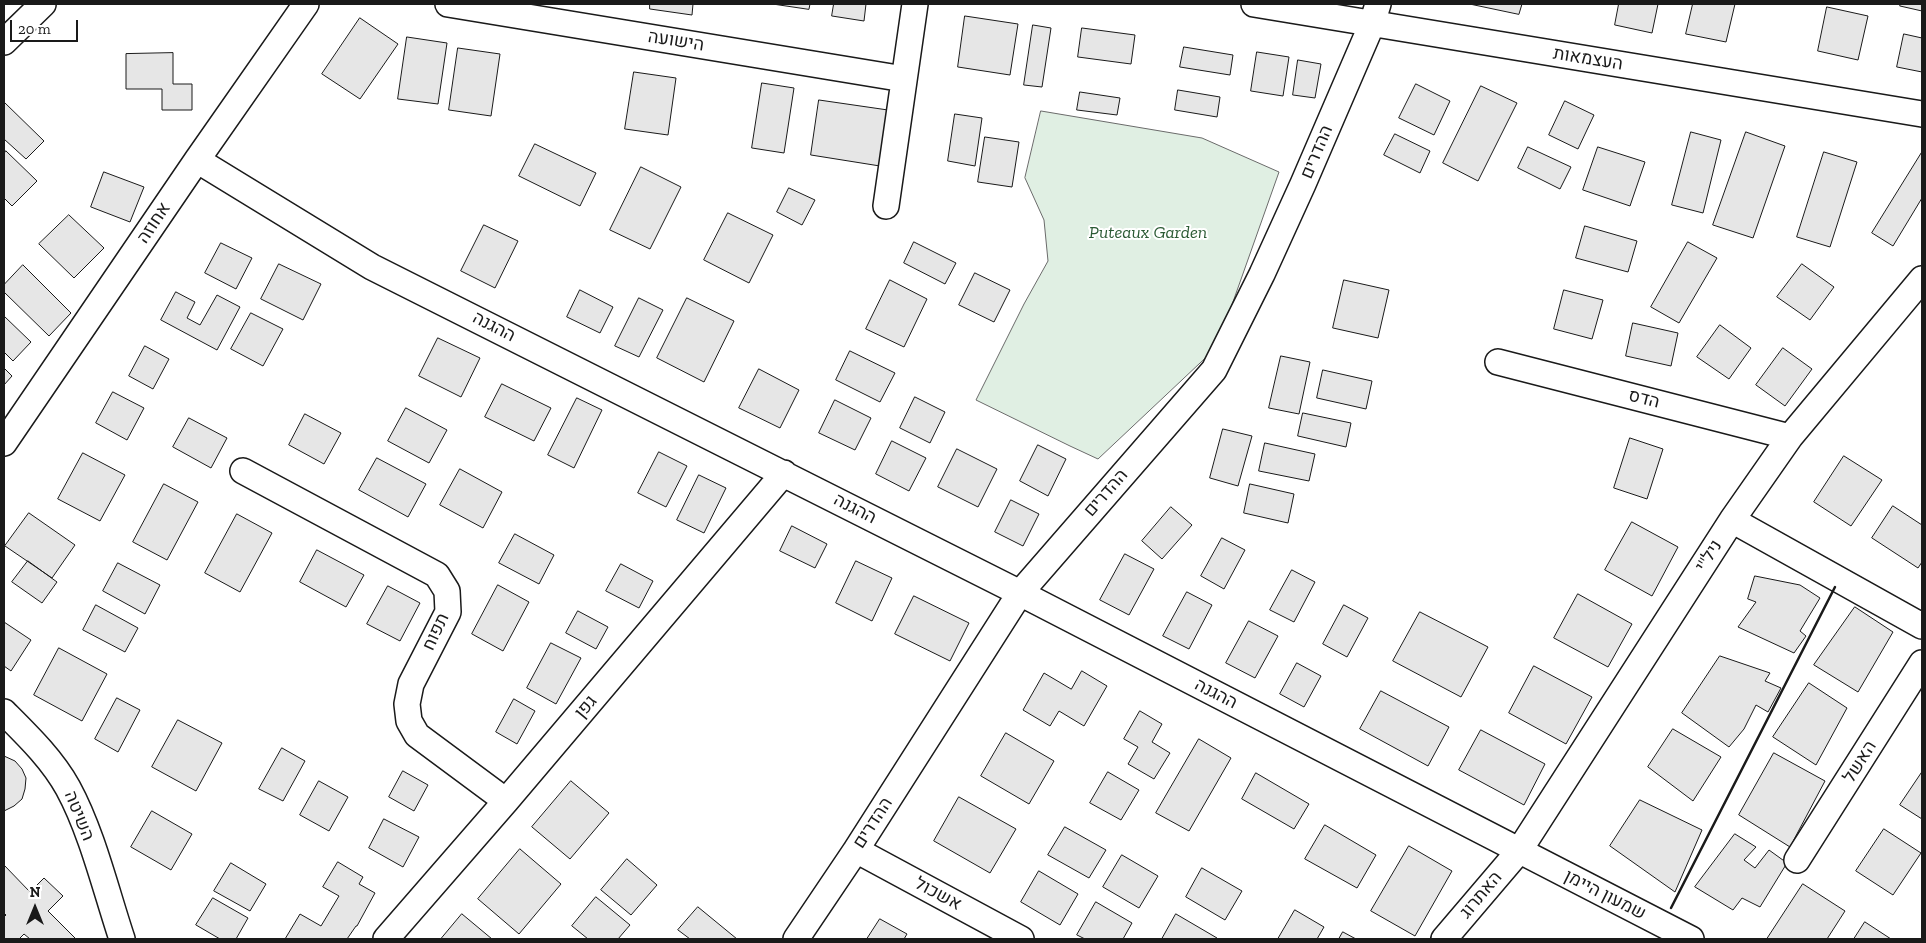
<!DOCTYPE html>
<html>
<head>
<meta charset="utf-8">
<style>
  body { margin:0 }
  #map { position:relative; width:1926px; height:943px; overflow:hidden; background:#fff; font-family:"Zilla Slab",serif }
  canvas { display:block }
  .frame { position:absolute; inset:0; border:5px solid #1a1a1a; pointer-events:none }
  .north { position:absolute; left:10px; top:883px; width:50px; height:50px; -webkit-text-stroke:4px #fff; paint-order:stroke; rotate:0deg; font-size:14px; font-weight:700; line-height:20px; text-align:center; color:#1a1a1a }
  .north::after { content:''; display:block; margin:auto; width:18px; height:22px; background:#1a1a1a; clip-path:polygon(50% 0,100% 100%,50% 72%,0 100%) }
  .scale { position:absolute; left:10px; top:20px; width:68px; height:22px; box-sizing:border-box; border:2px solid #1a1a1a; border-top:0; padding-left:6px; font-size:15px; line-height:18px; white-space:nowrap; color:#1a1a1a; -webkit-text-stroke:4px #fff; paint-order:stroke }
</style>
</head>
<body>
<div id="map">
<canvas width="1926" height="943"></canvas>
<div class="frame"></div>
<div class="north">N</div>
<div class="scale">20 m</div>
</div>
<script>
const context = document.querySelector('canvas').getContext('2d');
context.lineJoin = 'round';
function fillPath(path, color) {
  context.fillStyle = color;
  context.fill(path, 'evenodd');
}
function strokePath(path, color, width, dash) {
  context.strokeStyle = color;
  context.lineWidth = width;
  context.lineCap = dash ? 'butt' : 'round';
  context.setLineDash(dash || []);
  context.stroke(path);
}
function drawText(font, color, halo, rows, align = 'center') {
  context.font = font + ' "Zilla Slab",Heebo,serif';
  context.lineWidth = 4;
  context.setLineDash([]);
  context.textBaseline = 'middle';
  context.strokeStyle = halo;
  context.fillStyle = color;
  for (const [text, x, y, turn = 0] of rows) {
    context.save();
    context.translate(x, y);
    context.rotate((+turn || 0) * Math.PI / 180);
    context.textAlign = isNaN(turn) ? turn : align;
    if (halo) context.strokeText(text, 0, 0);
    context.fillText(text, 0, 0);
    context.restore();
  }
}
const green = new Path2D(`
  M1041 111 1202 138 1279 172 1217 347 1098 459 1070 446 976 400 1024 304 1048 261 1044 220 1025 178Z`);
fillPath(green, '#e0efe3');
strokePath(green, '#6a6a6a', 1);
const building = new Path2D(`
  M650 4H693L692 15 650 9Z
  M773 4H810L809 9Z
  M834 4H866L864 21 832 16Z
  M1470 4H1522L1519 14Z
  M1619 4H1658L1652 33 1615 25Z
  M1693 4H1735L1726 42 1686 34Z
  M1901 4H1922V11L1900 6Z
  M1827 7 1868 16 1858 60 1818 51Z
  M965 16 1018 24 1010 75 958 67Z
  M360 18 398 44 360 99 322 74Z
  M1033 25 1051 28 1042 87 1024 85Z
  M1082 28 1135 35 1131 64 1078 57Z
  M1904 34 1922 38V72L1897 67Z
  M407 37 447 43 438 104 398 99Z
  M1184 47 1233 55 1230 75 1180 67Z
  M458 48 500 54 491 116 449 110Z
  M1257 52 1289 57 1283 96 1251 91Z
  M173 53V84H192V110H162V89H126V54Z
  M1298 60 1321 64 1315 98 1293 95Z
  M634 72 676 78 668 135 625 129Z
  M762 83 794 88 784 153 752 148Z
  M1416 84 1450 101 1434 135 1399 118Z
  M1481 86 1517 103 1478 181 1443 163Z
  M1178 90 1220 97 1217 117 1175 110Z
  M1080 92 1120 98 1117 115 1077 110Z
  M819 100 888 110 880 166 811 155Z
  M1565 101 1594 115 1578 149 1549 135Z
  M4 102 44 141 26 159 4 139Z
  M955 114 982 118 975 166 948 161Z
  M1691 132 1721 140 1703 213 1672 205Z
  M1746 132 1785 146 1753 238 1713 225Z
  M1395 134 1430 151 1420 173 1384 155Z
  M985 137 1019 142 1012 187 978 182Z
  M535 144 596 173 580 206 519 176Z
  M1528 147 1571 167 1560 189 1518 168Z
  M1598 147 1645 162 1630 206 1583 190Z
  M6 151 37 181 12 206 4 198V154Z
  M1824 152 1857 162 1830 247 1797 237Z
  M1922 152V198L1893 246 1872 233Z
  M641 167 681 187 650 249 610 230Z
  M104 172 144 187 130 222 91 207Z
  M789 188 815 200 802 225 777 212Z
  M728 213 773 235 749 283 704 260Z
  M69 215 104 248 74 278 39 244Z
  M484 225 518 241 495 288 461 271Z
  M1585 226 1637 241 1628 272 1576 258Z
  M914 242 956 263 945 284 904 263Z
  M1688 242 1717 258 1679 323 1651 307Z
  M221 243 252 258 236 289 205 273Z
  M279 264 321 284 303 320 261 299Z
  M1802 264 1834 287 1810 320 1777 297Z
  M23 265 71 313 49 336 4 292V285Z
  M975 273 1010 290 994 322 959 305Z
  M890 280 927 299 904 347 866 329Z
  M1344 280 1389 290 1378 338 1333 328Z
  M580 290 613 307 600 333 567 317Z
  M1564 290 1603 300 1592 339 1554 329Z
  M176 292 195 302 187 318 200 325 217 295 240 307 217 350 161 320Z
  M639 298 663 310 639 357 615 346Z
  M687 298 734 321 704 382 657 358Z
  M251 313 283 329 263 366 231 349Z
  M4 316 31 342 13 361 4 352Z
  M1633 323 1678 333 1671 366 1626 356Z
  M1720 325 1751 348 1729 379 1697 357Z
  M438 338 480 358 461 397 419 376Z
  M145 346 169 359 153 389 129 376Z
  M1783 348 1812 369 1785 406 1756 385Z
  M850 351 895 373 880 402 836 380Z
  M1281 356 1310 362 1299 414 1269 408Z
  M4 368 12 376 4 385Z
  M759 369 799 390 780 428 739 408Z
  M1323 370 1372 381 1366 409 1317 398Z
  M502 384 551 408 534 441 485 417Z
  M113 392 144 408 127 440 96 423Z
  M915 397 945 412 930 443 900 428Z
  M577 398 602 410 574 468 548 455Z
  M835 400 871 418 855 450 819 433Z
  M406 408 447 430 429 463 388 441Z
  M1303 413 1351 423 1346 447 1298 436Z
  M305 414 341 433 324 464 289 445Z
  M189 418 227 438 211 468 173 447Z
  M1223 429 1252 436 1238 486 1210 478Z
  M1630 438 1663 449 1647 499 1614 488Z
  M892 441 926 458 909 491 876 474Z
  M1265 443 1315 454 1309 481 1259 471Z
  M1038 445 1066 459 1048 496 1020 481Z
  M957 449 997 469 978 507 938 487Z
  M659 452 687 466 666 507 638 493Z
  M83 453 125 475 100 521 58 499Z
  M1844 456 1882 480 1851 526 1814 502Z
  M377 458 426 484 408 517 359 490Z
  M460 469 502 492 483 528 440 505Z
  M699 475 726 488 704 533 677 520Z
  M164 484 198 502 167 560 133 542Z
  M1250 484 1294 494 1288 523 1244 513Z
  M1011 500 1039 514 1023 546 995 532Z
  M1893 506 1922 525V562L1918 568 1872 538Z
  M1171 507 1192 525 1162 559 1142 541Z
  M29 513 75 545 52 578 5 546Z
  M237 514 272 533 240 592 205 573Z
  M1632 522 1678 547 1652 596 1605 570Z
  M792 526 827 544 815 568 780 551Z
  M515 534 554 555 539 584 499 563Z
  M1222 538 1245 550 1224 589 1201 576Z
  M317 550 364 575 346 607 300 582Z
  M1125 554 1154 569 1129 615 1100 600Z
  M28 561 57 582 42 603 12 582Z
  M856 561 892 578 872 621 836 603Z
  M118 563 160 585 145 614 103 591Z
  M621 564 653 581 639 608 606 591Z
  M1292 570 1315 582 1294 622 1270 610Z
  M1755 576 1800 585 1820 598 1800 631 1806 636 1794 653 1738 627 1756 602 1748 599Z
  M498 585 529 602 503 651 472 634Z
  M388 586 420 603 400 641 367 624Z
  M1187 592 1212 605 1189 649 1163 636Z
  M1578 594 1632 624 1608 667 1554 638Z
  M914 596 969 623 950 661 895 634Z
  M96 605 138 628 125 652 83 630Z
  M1344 605 1368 618 1347 657 1323 644Z
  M1855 607 1893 632 1858 692 1814 665Z
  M578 611 608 627 596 649 566 633Z
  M1420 612 1488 647 1461 697 1393 661Z
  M1249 621 1278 636 1255 678 1226 663Z
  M4 622 31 640 11 671 4 666Z
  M551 643 581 658 556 704 527 688Z
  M59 648 107 674 82 721 34 695Z
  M1720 656 1770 673 1765 681 1781 688 1768 712 1756 705 1744 729 1729 747 1682 713Z
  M1297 663 1321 676 1304 707 1280 694Z
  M1534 666 1592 697 1566 744 1509 713Z
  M1082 671 1107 686 1084 726 1059 711 1050 726 1023 710 1044 673 1071 689Z
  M1809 683 1847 708 1816 765 1773 737Z
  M1381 691 1449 727 1428 766 1360 729Z
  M117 698 140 710 118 752 95 739Z
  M514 699 535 711 517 744 496 732Z
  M1140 711 1162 724 1152 742 1170 753 1154 779 1128 764 1138 747 1124 739Z
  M178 720 222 743 196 791 152 767Z
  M1673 729 1721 757 1693 801 1648 767Z
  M1481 730 1545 764 1524 805 1459 770Z
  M1006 733 1054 761 1029 804 981 776Z
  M1199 739 1231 758 1189 831 1156 813Z
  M282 748 305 761 283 801 259 789Z
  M1774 753 1825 781 1790 847 1739 815Z
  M4 756 15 761 22 769 26 778 25 789 22 799 14 806 4 811Z
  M403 771 428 785 414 811 389 797Z
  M1108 772 1139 790 1121 820 1090 803Z
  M1922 772V819L1900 805Z
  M1256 773 1309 804 1294 829 1242 799Z
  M319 781 348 797 329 831 300 815Z
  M571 781 609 813 570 859 532 827Z
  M959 797 1016 829 990 873 934 841Z
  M1640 800 1702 830 1675 892 1610 846Z
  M152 811 192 834 171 870 131 847Z
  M384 819 419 837 403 867 369 848Z
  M1325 825 1376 855 1357 888 1305 859Z
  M1065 827 1106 850 1089 878 1048 855Z
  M1884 829 1921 853 1893 895 1856 871Z
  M1735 834 1756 847 1744 860 1755 868 1769 850 1787 863 1760 907 1742 898 1733 910 1695 887Z
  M1409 846 1452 871 1415 936 1371 911Z
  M520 849 561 884 519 934 478 899Z
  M1122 855 1158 876 1139 908 1103 887Z
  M627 859 657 885 631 915 601 890Z
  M338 862 363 877 359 884 375 893 357 926H356L347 939H285L300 914 321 926 339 896 323 887Z
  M231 863 266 884 250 911 214 891Z
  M4 865 30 892 44 878 63 896 48 911 76 939H30L24 934 19 939H4V917L6 915 4 913Z
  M1202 868 1242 891 1225 920 1186 897Z
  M1039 871 1078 894 1060 925 1021 902Z
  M1803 884 1845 911 1827 939H1767Z
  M596 897 630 925 618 939H588L572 926Z
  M213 898 248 918 236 939H220L196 925Z
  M1096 902 1132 923 1123 939H1085L1077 935Z
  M698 907 737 939H690L678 930Z
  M1295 910 1324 927 1317 939H1278Z
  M462 914 492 939H441Z
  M1176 914 1217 938 1216 939H1162Z
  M880 919 907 934 904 939H867Z
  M1865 922 1891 939H1854Z
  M1343 932 1356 939H1339Z`);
fillPath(building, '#e6e6e6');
strokePath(building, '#1a1a1a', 1);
const minor = new Path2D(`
  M448 4 904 79
  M1254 4 1922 114
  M4 42 43 4
  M197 160 372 267 1020 593 1691 939
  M886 206 915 4
  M1498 362 1790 437
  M4 443 197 160 306 4
  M243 471 437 575 447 591 448 612 411 684 407 704 409 721 417 735 506 801
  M1732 520 1922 626
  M4 712C27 735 52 759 68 788 92 832 106 891 122 939
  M856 850 1021 939
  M1797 860 1922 663
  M386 939 506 801 784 473
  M796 939 856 850 1020 593 1214 370 1262 274 1303 184 1372 24 1378 4
  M1444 939 1519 851 1732 520 1790 437 1922 279`);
strokePath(minor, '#1a1a1a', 28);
strokePath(minor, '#fff', 25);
strokePath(new Path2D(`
  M1671 908 1835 587`), '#1a1a1a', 2.5);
drawText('18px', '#1a1a1a', '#fff', [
  ["הישועה",676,41,9],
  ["העצמאות",1588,59,9],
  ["ההדרים",1317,152,-67],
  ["אחוזה",154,223,-56],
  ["ההגנה",494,327,27],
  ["הדס",1644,399,14],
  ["ההדרים",1106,493,-49],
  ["ההגנה",855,509,27],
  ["ניל\"י",1709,556,-57],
  ["תפוח",436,632,-65],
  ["ההגנה",1216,694,27],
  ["גפן",586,707,-50],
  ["האשל",1860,762,-58],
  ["השיטה",79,816,68],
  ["ההדרים",873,823,-57],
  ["אשכול",938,894,28],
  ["האתרוג",1481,895,-50],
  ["שמעון היימן",1605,895,27]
]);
drawText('italic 18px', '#2b5a34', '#fff', [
  ["Puteaux Garden",1148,233]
]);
</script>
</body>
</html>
